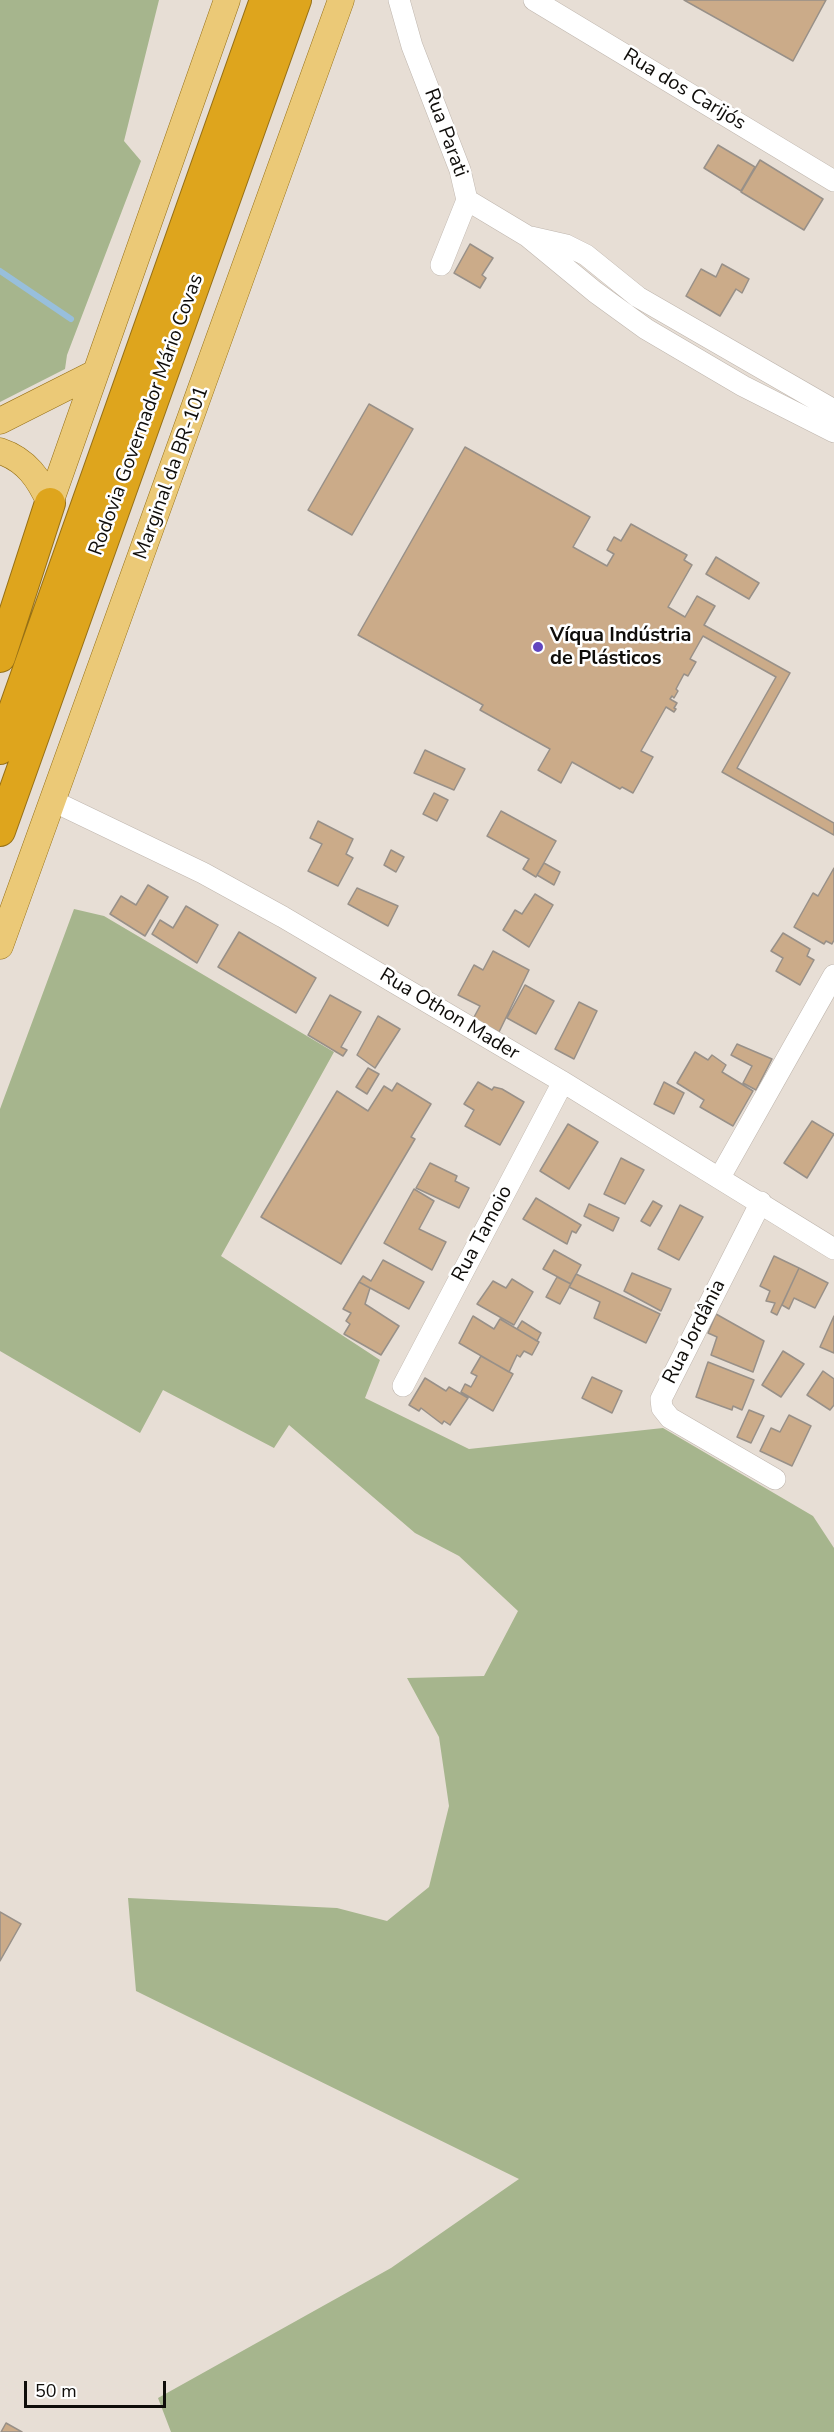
<!DOCTYPE html>
<html>
<head>
<meta charset="utf-8">
<style>
  body { margin:0 }
  #map { position:relative; width:834px; height:2432px; overflow:hidden; background:#e7ded5; font-family:"Nunito Sans",sans-serif }
  canvas { display:block }
  .scale { position:absolute; left:24px; top:2381px; width:142px; height:27px; box-sizing:border-box; border:3px solid #0f0d0a; border-top:0; padding-left:8px; font-size:18px; line-height:21px; white-space:nowrap; color:#0f0d0a; -webkit-text-stroke:4px #fff; paint-order:stroke }
</style>
</head>
<body>
<div id="map">
<canvas width="834" height="2432"></canvas>
<div class="scale">50 m</div>
</div>
<script>
const context = document.querySelector('canvas').getContext('2d');
context.lineJoin = 'round';
function fillPath(path, color) {
  context.fillStyle = color;
  context.fill(path, 'evenodd');
}
function strokePath(path, color, width, dash) {
  context.strokeStyle = color;
  context.lineWidth = width;
  context.lineCap = dash ? 'butt' : 'round';
  context.setLineDash(dash || []);
  context.stroke(path);
}
function drawText(font, color, halo, rows, align = 'center') {
  context.font = font + ' "Nunito Sans",sans-serif';
  context.lineWidth = 5;
  context.setLineDash([]);
  context.textBaseline = 'middle';
  context.strokeStyle = halo;
  context.fillStyle = color;
  for (const [text, x, y, turn = 0] of rows) {
    context.save();
    context.translate(x, y);
    context.rotate((+turn || 0) * Math.PI / 180);
    context.textAlign = isNaN(turn) ? turn : align;
    if (halo) context.strokeText(text, 0, 0);
    context.fillText(text, 0, 0);
    context.restore();
  }
}
fillPath(new Path2D(`
  M0 0H159L124 141 141 161 67 355 65 369 0 402Z
  M74 909 104 916 334 1052 221 1256 380 1360 365 1398 469 1449 663 1428 813 1516 834 1548V2432H171L158 2398 391 2268 519 2179 136 1991 128 1898 337 1908 387 1921 429 1887 449 1806 439 1737 407 1678 484 1676 518 1611 459 1556 415 1533 289 1425 274 1448 163 1390 140 1433 0 1351V1109Z`), '#a6b58d');
strokePath(new Path2D(`
  M0 271 71 319`), '#98bfdc', 6);
const building = new Path2D(`
  M684 0H826L793 61Z
  M718 145 755 167 741 191 704 168Z
  M760 160 823 199 804 230 741 192Z
  M470 244 493 258 482 275 486 278 480 288 454 273Z
  M722 264 749 279 742 293 736 289 720 316 686 296 701 269 716 277Z
  M369 404 413 429 352 535 308 510Z
  M465 447 590 517 573 547 607 566 614 554 607 550 614 537 621 541 631 524 687 555 684 560 692 565 668 607 685 617 697 596 715 606 704 625 790 673 737 768 834 823V835L722 772 776 677 703 636 690 659 696 662 688 676 684 674 676 689 678 691 674 698 672 696 670 699 677 703 674 708 676 709 674 712 666 707 641 751 653 757 633 793 622 787 620 789 572 762 561 783 538 770 550 749 480 710 483 705 358 635Z
  M716 557 759 583 749 599 706 574Z
  M425 750 465 769 454 790 414 773Z
  M434 793 448 800 437 821 423 814Z
  M501 811 556 841 536 877 523 869 529 859 487 836Z
  M318 821 353 839 346 854 353 858 338 886 308 871 322 844 310 838Z
  M391 850 404 857 396 872 384 865Z
  M544 863 560 872 554 885 537 875Z
  M834 868V940L832 944 826 941 824 944 794 927 813 893 818 896Z
  M148 885 168 897 145 936 110 914 121 896 136 905Z
  M357 888 398 906 388 926 348 904Z
  M535 894 553 905 529 947 503 930 515 910 522 914Z
  M186 906 218 925 197 963 152 934 160 920 173 928Z
  M239 932 316 978 296 1013 218 967Z
  M783 933 810 949 807 956 814 960 800 985 776 971 783 958 771 951Z
  M493 951 529 970 499 1032 473 1019 480 1006 458 995 474 965 483 970Z
  M525 985 554 1001 536 1034 507 1018Z
  M330 995 361 1012 341 1047 347 1050 343 1056 308 1035Z
  M579 1002 597 1011 574 1059 555 1049Z
  M378 1016 400 1029 375 1068 357 1055Z
  M737 1044 772 1059 756 1090 743 1083 752 1066 731 1055Z
  M695 1052 708 1060 712 1055 726 1065 722 1072 753 1091 733 1126 700 1107 704 1100 677 1083Z
  M368 1068 379 1074 367 1094 356 1087Z
  M478 1082 492 1090 494 1087 502 1089 524 1102 500 1145 465 1126 474 1110 464 1104Z
  M664 1082 684 1093 674 1114 654 1104Z
  M397 1083 431 1104 411 1137 415 1139 341 1264 261 1217 337 1091 368 1111 384 1086 392 1091Z
  M812 1121 834 1134 807 1178 784 1163Z
  M568 1124 598 1142 569 1189 540 1171Z
  M621 1158 644 1170 625 1204 604 1194Z
  M430 1163 457 1176 455 1181 469 1188 459 1208 416 1188Z
  M414 1189 434 1201 419 1229 446 1242 432 1270 384 1243Z
  M536 1198 581 1225 576 1233 572 1231 567 1244 523 1219Z
  M653 1201 662 1206 650 1226 641 1221Z
  M589 1204 619 1218 613 1231 584 1216Z
  M680 1205 703 1217 679 1260 658 1249Z
  M554 1250 581 1265 571 1284 543 1269Z
  M774 1256 799 1268 777 1315 771 1312 775 1303 766 1301 770 1291 760 1286Z
  M383 1260 424 1282 409 1309 359 1282 363 1276 371 1281Z
  M799 1268 828 1283 815 1308 794 1298 789 1309 782 1305Z
  M632 1273 671 1289 661 1311 624 1291Z
  M576 1274 660 1314 646 1343 594 1318 600 1302 569 1287Z
  M557 1277 571 1284 560 1304 546 1297Z
  M512 1279 533 1292 514 1325 477 1304 493 1281 506 1288Z
  M359 1282 370 1288 365 1304 399 1326 381 1355 344 1334 350 1324 346 1321 351 1313 343 1309Z
  M716 1314 764 1341 753 1372 711 1355 717 1337 708 1333Z
  M473 1316 494 1329 500 1319 539 1342 532 1355 524 1351 520 1357 517 1355 509 1372 459 1343Z
  M834 1316V1353L820 1347Z
  M522 1321 541 1333 537 1341 517 1329Z
  M783 1351 804 1364 781 1397 762 1385Z
  M481 1356 513 1374 493 1411 461 1392 465 1384 471 1387 477 1376 471 1373Z
  M708 1362 754 1380 742 1410 733 1406 732 1410 696 1397Z
  M823 1371 834 1379V1405L830 1410 807 1395Z
  M592 1377 622 1391 612 1413 582 1398Z
  M425 1378 446 1391 449 1387 468 1398 450 1425 444 1421 442 1424 421 1408 419 1411 409 1405Z
  M749 1410 764 1416 751 1443 737 1437Z
  M789 1415 811 1426 792 1466 760 1451 771 1428 780 1432Z
  M0 1912 21 1924 0 1961Z
  M6 2423 22 2432H1Z`);
fillPath(building, '#cbab89');
strokePath(building, '#989088', 1.5);
const minor = new Path2D(`
  M399 0 412 46 460 170 467 200 441 265
  M534 0 834 181
  M467 200 527 236 595 292 646 329 743 386 834 432
  M531 237 566 245 586 255 638 297 834 410
  M53 801 203 873 283 917 563 1082 834 1249
  M720 1177 834 975
  M761 1202 661 1399 662 1408 670 1418 775 1479
  M403 1386 563 1082`);
const major = new Path2D(`
  M0 421 95 373
  M0 451C27 460 39 479 50 503
  M50 503 227 0
  M0 946 341 0`);
const highway = new Path2D(`
  M0 657 50 503
  M0 749 265 0
  M0 831 296 0`);
strokePath(minor, '#bfb6ae', 22);
strokePath(major, '#967016', 27);
strokePath(highway, '#967016', 32);
strokePath(minor, '#fff', 21);
strokePath(major, '#ebc977', 26);
strokePath(highway, '#dea51d', 30);
for (const [x, y, r, color] of [
  [538,647,6,"#6146bf"]
]) {
  const dot = new Path2D();
  dot.arc(x, y, r, 0, 2 * Math.PI);
  context.fillStyle = color;
  context.fill(dot);
  strokePath(dot, '#fff', 2);
}
drawText('20px', '#0f0d0a', '#fff', [
  ["Rua dos Carijós",684,90,31],
  ["Rua Parati",445,133,70],
  ["Rodovia Governador Mário Covas",147,415,-70],
  ["Marginal da BR-101",172,473,-70],
  ["Rua Othon Mader",449,1015,31],
  ["Rua Tamoio",483,1234,-62],
  ["Rua Jordânia",695,1332,-63]
]);
drawText('bold 20px', '#0f0d0a', '#fff', [
  ["Víqua Indústria",550,636],
  ["de Plásticos",550,659]
], 'left');
</script>
</body>
</html>
